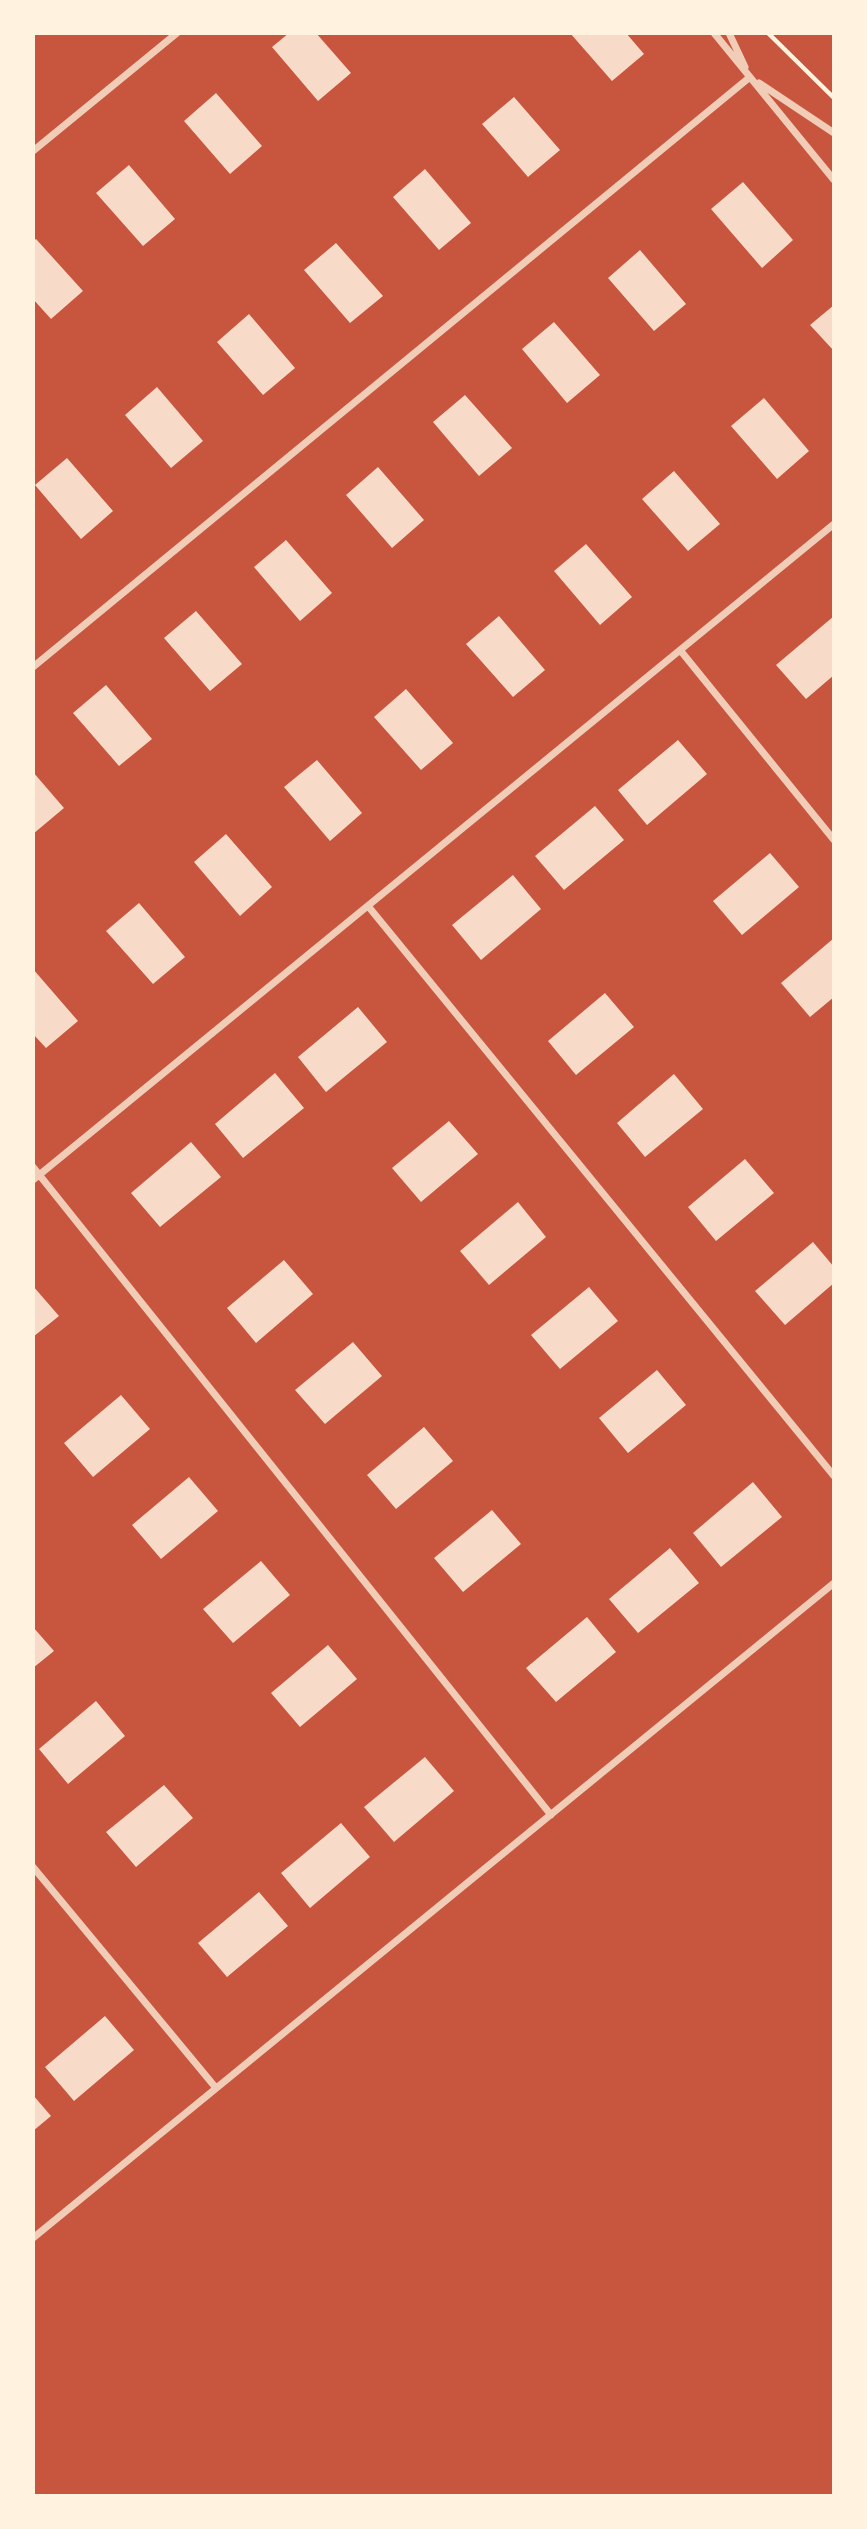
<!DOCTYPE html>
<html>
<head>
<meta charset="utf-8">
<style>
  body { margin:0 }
  #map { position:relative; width:867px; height:2529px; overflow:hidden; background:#c8553d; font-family:Poppins,sans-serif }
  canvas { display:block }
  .frame { position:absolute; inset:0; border:35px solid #fff3e0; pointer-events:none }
</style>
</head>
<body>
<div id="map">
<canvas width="867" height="2529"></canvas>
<div class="frame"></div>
</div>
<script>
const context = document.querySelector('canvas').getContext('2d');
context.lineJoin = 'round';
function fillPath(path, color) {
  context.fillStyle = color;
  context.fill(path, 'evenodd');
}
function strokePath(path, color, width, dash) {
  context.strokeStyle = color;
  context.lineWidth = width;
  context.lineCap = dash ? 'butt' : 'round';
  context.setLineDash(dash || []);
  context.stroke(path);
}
fillPath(new Path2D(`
  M289 33H316L351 73 318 101 272 47Z
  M570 33H626L644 54 612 81Z
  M216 93 262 146 230 174 184 121Z
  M514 97 560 150 528 177 482 124Z
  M129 165 175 219 143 246 96 193Z
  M425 169 471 223 439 250 393 197Z
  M743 182 793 240 762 268 711 209Z
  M36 239 83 291 51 319 33 299V241Z
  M336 243 383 296 350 323 304 270Z
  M640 250 686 304 654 331 608 278Z
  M834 305V351L810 325Z
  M249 314 295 368 263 395 217 342Z
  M554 322 600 375 567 403 522 349Z
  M157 387 203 441 171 468 125 415Z
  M465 395 512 448 479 476 433 422Z
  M764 398 809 451 777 479 731 426Z
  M67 458 113 511 81 539 35 485Z
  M378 467 424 520 392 548 346 495Z
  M674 471 720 524 688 551 642 499Z
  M286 540 332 593 300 621 254 567Z
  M586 544 632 597 600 625 554 571Z
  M196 611 242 664 210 691 164 638Z
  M499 616 545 670 513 697 466 644Z
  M834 616V675L806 699 776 665Z
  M106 685 152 739 119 766 73 713Z
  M406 689 453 743 421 770 374 717Z
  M678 740 707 774 647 825 618 790Z
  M317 760 362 813 330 841 284 787Z
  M33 772 64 808 33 834Z
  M595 806 624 840 564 890 535 856Z
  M226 834 272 887 240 916 194 862Z
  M770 853 799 887 742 935 713 901Z
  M513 875 541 909 481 960 452 925Z
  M139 903 185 957 153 984 106 931Z
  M834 938V997L810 1017 781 983Z
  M33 969 78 1021 46 1048 33 1034Z
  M605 993 634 1027 576 1075 548 1041Z
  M358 1007 387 1042 326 1092 298 1057Z
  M275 1073 304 1108 243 1158 215 1124Z
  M674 1074 703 1109 645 1157 617 1123Z
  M449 1121 478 1154 421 1202 392 1168Z
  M191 1142 221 1177 160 1227 131 1193Z
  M745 1159 774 1193 716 1241 688 1207Z
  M518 1202 546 1237 489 1285 460 1251Z
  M813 1242 834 1267V1283L785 1325 755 1291Z
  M284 1260 313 1294 256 1343 227 1308Z
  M33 1286 59 1316 33 1337Z
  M589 1287 618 1321 560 1369 531 1335Z
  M353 1342 382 1376 325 1424 295 1390Z
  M657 1370 686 1405 628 1453 599 1418Z
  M121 1395 150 1429 93 1477 64 1443Z
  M424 1427 453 1461 396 1509 367 1475Z
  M189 1477 218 1511 161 1559 132 1525Z
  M753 1482 782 1517 721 1567 693 1533Z
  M492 1510 521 1544 463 1592 434 1558Z
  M670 1548 699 1583 638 1633 609 1599Z
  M261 1561 290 1595 233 1643 203 1609Z
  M587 1617 616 1652 556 1702 526 1668Z
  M33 1627 54 1651 33 1668Z
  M328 1645 357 1679 300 1727 271 1693Z
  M96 1701 125 1736 68 1784 39 1749Z
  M425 1757 454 1791 394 1842 364 1807Z
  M164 1785 193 1818 136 1867 106 1832Z
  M341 1823 370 1857 310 1908 281 1873Z
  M259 1892 288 1926 227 1977 198 1943Z
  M105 2016 134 2050 74 2101 45 2067Z
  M33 2095 51 2116 33 2131Z`), '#f7dbc8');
strokePath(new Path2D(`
  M768 33 834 98`), '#fff3e0', 4.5);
strokePath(new Path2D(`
  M714 33 834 180
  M729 33 745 67
  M759 83 834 133
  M33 151 177 33
  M680 650 834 840
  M33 667 750 77
  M368 906 834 1476
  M33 1167 551 1815
  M33 1180 834 524
  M33 1867 216 2088
  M33 2238 834 1583`), '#f1ccb7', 7);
</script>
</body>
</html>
